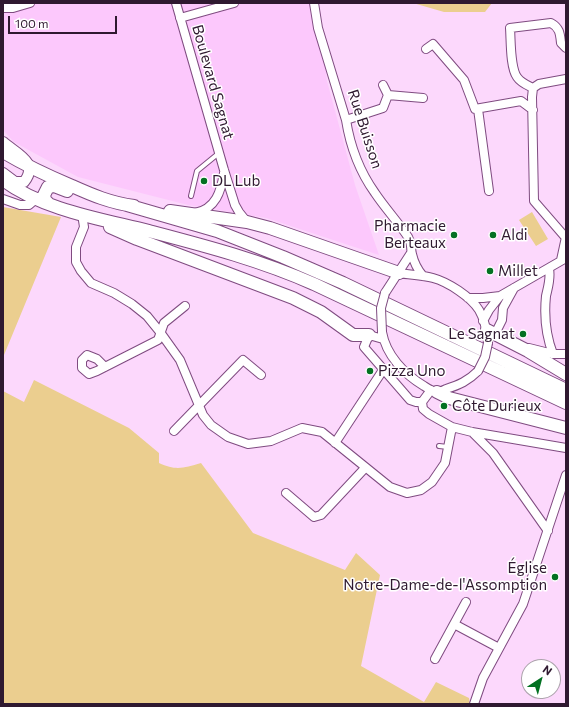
<!DOCTYPE html>
<html>
<head>
<meta charset="utf-8">
<style>
  body { margin:0 }
  #map { position:relative; width:569px; height:707px; overflow:hidden; background:#fcd8fc; font-family:Commissioner,sans-serif }
  canvas { display:block }
  .frame { position:absolute; inset:0; border:4px solid #2f1930; pointer-events:none }
  .north { position:absolute; left:521px; top:659px; width:40px; height:40px; box-sizing:border-box; background:#fff; border:1px solid #aca3ac; border-radius:50%; rotate:36deg; font-size:11px; font-weight:700; line-height:16px; text-align:center; color:#2f1930 }
  .north::after { content:''; display:block; margin:auto; width:14px; height:18px; background:#037122; clip-path:polygon(50% 0,100% 100%,50% 72%,0 100%) }
  .scale { position:absolute; left:8px; top:16px; width:109px; height:18px; box-sizing:border-box; border:2px solid #2f1930; border-top:0; padding-left:5px; font-size:12px; line-height:14px; white-space:nowrap; color:#2f1930; -webkit-text-stroke:3px #fff; paint-order:stroke }
</style>
</head>
<body>
<div id="map">
<canvas width="569" height="707"></canvas>
<div class="frame"></div>
<div class="north">N</div>
<div class="scale">100 m</div>
</div>
<script>
const context = document.querySelector('canvas').getContext('2d');
context.lineJoin = 'round';
function fillPath(path, color) {
  context.fillStyle = color;
  context.fill(path, 'evenodd');
}
function strokePath(path, color, width, dash) {
  context.strokeStyle = color;
  context.lineWidth = width;
  context.lineCap = dash ? 'butt' : 'round';
  context.setLineDash(dash || []);
  context.stroke(path);
}
function drawText(font, color, halo, rows, align = 'center') {
  context.font = font + ' Commissioner,sans-serif';
  context.lineWidth = 3;
  context.setLineDash([]);
  context.textBaseline = 'middle';
  context.strokeStyle = halo;
  context.fillStyle = color;
  for (const [text, x, y, turn = 0] of rows) {
    context.save();
    context.translate(x, y);
    context.rotate((+turn || 0) * Math.PI / 180);
    context.textAlign = isNaN(turn) ? turn : align;
    if (halo) context.strokeText(text, 0, 0);
    context.fillText(text, 0, 0);
    context.restore();
  }
}
fillPath(new Path2D(`
  M3 3H319L327 81 355 185 379 255 266 218 188 205 78 177 14 142 3 130Z`), '#fcc8fc');
fillPath(new Path2D(`
  M413 3H492L485 12H444Z
  M3 207 61 217 4 355 3 354Z
  M532 212 548 239 536 246 519 220Z
  M34 380 129 428 159 453V463C176 471 184 468 201 463L253 533 345 570 356 553 380 575 361 666 424 702 436 682 469 698 470 704H3V391L24 402Z`), '#ebce8f');
const service = new Path2D(`
  M191 196 197 171 219 153
  M439 446 448 447`);
const minor = new Path2D(`
  M176 3 224 170 235 205 239 212 247 222
  M314 3 318 28 346 120C350 145 360 172 375 193 385 208 398 222 408 237 413 246 410 247 412 254 414 263 418 270 423 276
  M3 8H13L30 3
  M180 18 234 3
  M426 49 433 44 464 80 475 109 521 101 533 110
  M533 88C527 85 521 83 517 77 510 67 511 41 510 28L551 23C560 28 560 34 561 43L566 48
  M388 95 423 98
  M478 109 489 191
  M346 120 383 108 388 95 383 85
  M3 199 20 205H29L36 199
  M195 213C216 209 221 191 224 173
  M82 214 84 227 76 247V262L81 271 91 283 114 293 132 304 147 316 160 332 180 360 203 415 211 425 228 437 248 444 271 441 302 428 322 432 390 487 407 493 421 490 432 482 445 463 452 427
  M566 238 534 201 532 97 533 88 539 84 566 79
  M561 260 566 237
  M549 269C551 278 548 287 546 296 544 316 546 336 553 354
  M399 273C410 275 422 275 433 278 448 282 471 297 479 310 485 320 487 332 488 343
  M385 293 411 253
  M468 298H483L500 296
  M483 321 489 310 500 296 566 258
  M382 332C386 355 404 374 424 386 427 388 433 392 437 392 440 392 444 390 446 389 459 385 468 381 478 371
  M495 334 502 320 503 308 514 288
  M383 339 369 335 364 347 410 400 416 402H422
  M529 348 553 354H566
  M105 367 97 359 87 355 82 360V368L89 374 97 371 158 340 164 323 185 306
  M431 390 422 402 423 409 429 414 452 427 472 432 566 448
  M174 431 243 360 261 375
  M472 432 493 453 548 531
  M335 443 383 370
  M286 493 314 517 321 515 365 468
  M454 624 499 648
  M435 659 466 602
  M474 704 483 678 523 604 566 475`);
const tertiary = new Path2D(`
  M3 142C15 153 40 162 24 182H15L3 173`);
const secondary = new Path2D(`
  M3 152C25 165 48 176 72 186 92 195 111 203 134 206
  M3 180C43 210 101 219 149 231 206 246 260 260 314 284L566 403
  M49 204 45 200 44 195 48 187 54 186 67 191
  M127 205 217 231 283 257 343 283 566 390
  M170 211 247 222 270 228 399 273
  M110 227 137 239 293 298 321 312 353 335H369
  M487 330 528 351 566 374
  M437 392 449 398 566 428`);
strokePath(service, '#7f4b80', 6);
strokePath(minor, '#7f4b80', 10);
strokePath(tertiary, '#7f4b80', 12);
strokePath(secondary, '#7f4b80', 14);
strokePath(service, '#fff', 4);
strokePath(minor, '#fff', 8);
strokePath(tertiary, '#fff', 10);
strokePath(secondary, '#fff', 12);
const minorBridge = new Path2D(`
  M382 332 381 308 385 293
  M478 371 485 357 488 343`);
strokePath(minorBridge, '#7f4b80', 10, []);
strokePath(minorBridge, '#fff', 8);
for (const [x, y, r, color] of [
  [204,181,4,"#037122"],
  [454,235,4,"#037122"],
  [493,235,4,"#037122"],
  [490,271,4,"#037122"],
  [523,334,4,"#037122"],
  [370,371,4,"#037122"],
  [444,406,4,"#037122"],
  [555,577,4,"#037122"]
]) {
  const dot = new Path2D();
  dot.arc(x, y, r, 0, 2 * Math.PI);
  context.fillStyle = color;
  context.fill(dot);
  strokePath(dot, '#fff', 1.5);
}
drawText('15px', '#2f1930', '#fff', [
  ["Boulevard Sagnat",213,82,74],
  ["Rue Buisson",365,129,72]
]);
drawText('15px', '#2f1930', '#fff', [
  ["DL Lub",212,181],
  ["Pharmacie",446,226,"right"],
  ["Berteaux",446,243,"right"],
  ["Aldi",501,235],
  ["Millet",498,271],
  ["Le Sagnat",515,334,"right"],
  ["Pizza Uno",378,371],
  ["Côte Durieux",452,406],
  ["Église",547,568,"right"],
  ["Notre-Dame-de-l'Assomption",547,585,"right"]
], 'left');
</script>
</body>
</html>
